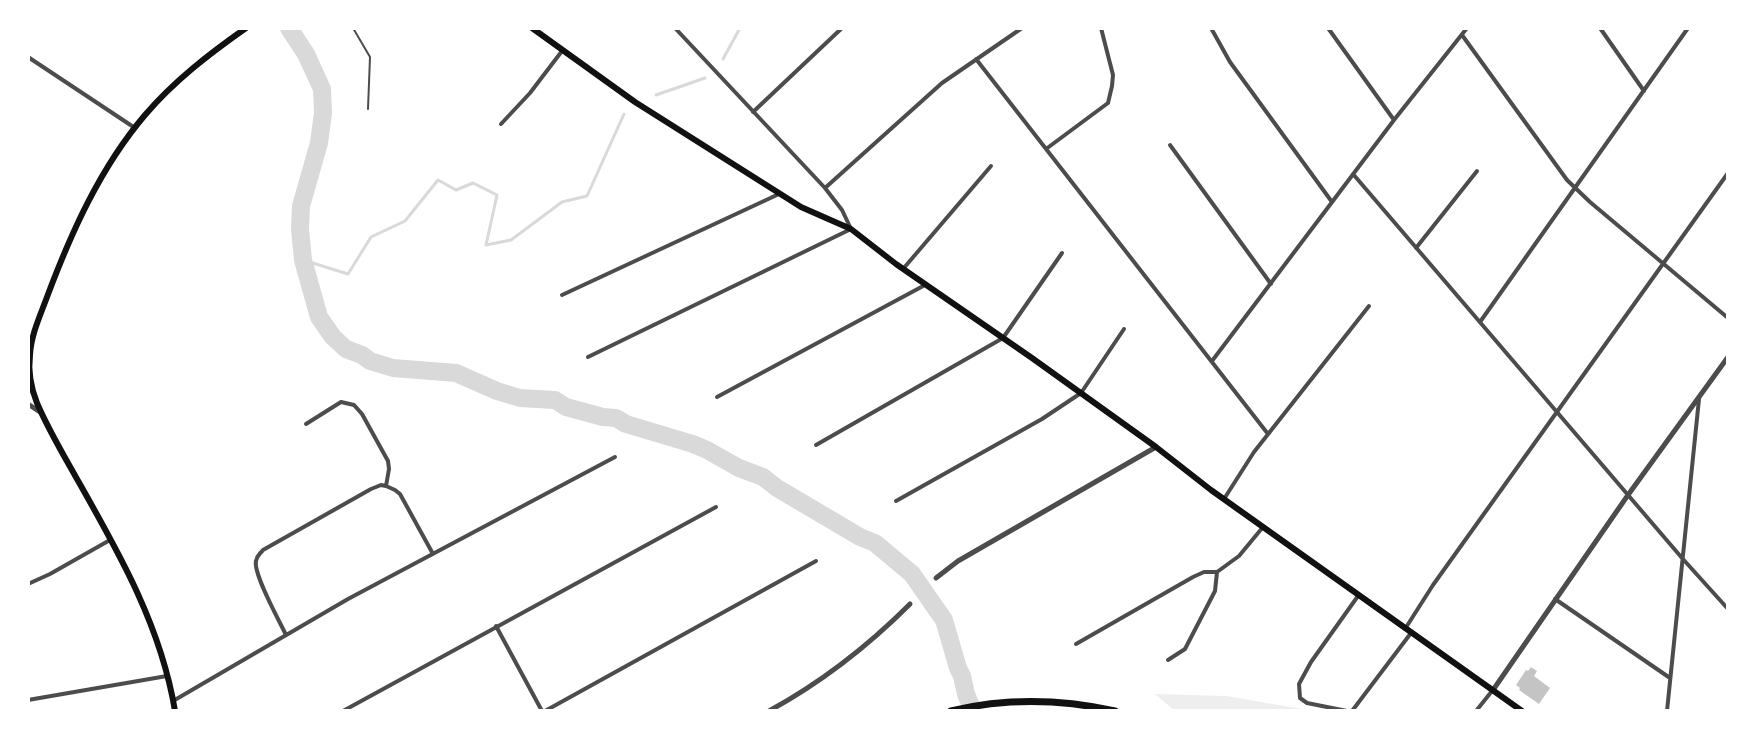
<!DOCTYPE html>
<html>
<head>
<meta charset="utf-8">
<style>
  body { margin:0 }
  #map { position:relative; width:1756px; height:739px; overflow:hidden; background:#fff; font-family:"Noto Sans",sans-serif }
  canvas { display:block }
  .frame { position:absolute; inset:0; border:30px solid #fff; pointer-events:none }
</style>
</head>
<body>
<div id="map">
<canvas width="1756" height="739"></canvas>
<div class="frame"></div>
</div>
<script>
const context = document.querySelector('canvas').getContext('2d');
context.lineJoin = 'round';
function fillPath(path, color) {
  context.fillStyle = color;
  context.fill(path, 'evenodd');
}
function strokePath(path, color, width, dash) {
  context.strokeStyle = color;
  context.lineWidth = width;
  context.lineCap = dash ? 'butt' : 'round';
  context.setLineDash(dash || []);
  context.stroke(path);
}
fillPath(new Path2D(`
  M1155 694 1226 696 1314 711H1175Z`), '#eee');
strokePath(new Path2D(`
  M723 59 740 28
  M656 95 705 78
  M303 260 348 274 371 237 405 221 438 180 456 190 473 183 497 195 486 245 511 240 562 202 587 196 624 114`), '#d9d9d9', 3);
strokePath(new Path2D(`
  M289 28 306 54 322 89 323 113 319 143 301 206 300 229 303 260 319 317 333 337 346 349 362 355 370 361 393 368 456 373 497 391 520 398 555 400 566 407 603 417 616 418 626 424 693 444 707 450 739 468 763 477 777 488 860 537 875 543 912 574 944 620 958 668 962 676 966 694 973 711`), '#d9d9d9', 18);
fillPath(new Path2D(`
  M1531 667 1537 671 1534 676 1550 688 1539 704 1519 690 1520 688 1516 685 1526 670 1528 671Z`), '#c4c4c4');
strokePath(new Path2D(`
  M353 28 370 57 368 109`), '#4c4c4c', 2);
strokePath(new Path2D(`
  M1211 28 1230 62 1332 202
  M1328 28 1394 120
  M1600 28 1644 91
  M1462 35 1567 180 1590 202 1728 318
  M28 57 135 128
  M976 59 1268 434
  M753 112 842 28
  M501 124 530 93 562 51
  M1170 145 1271 284
  M1046 149 1108 103 1112 86 1113 75 1101 28
  M1353 174 1682 558 1728 609
  M825 188 942 83 1022 28
  M1416 248 1477 171
  M903 269 991 166
  M562 295 779 194
  M1480 322 1688 28
  M588 357 851 229 842 210 825 188 675 28
  M1212 361 1394 120 1467 28
  M717 397 925 285
  M306 424 341 402 354 405 362 414 388 461 389 469 386 486
  M816 445 1003 338 1062 253
  M386 486 395 490 400 494 433 554
  M1224 499 1254 452 1369 306
  M896 501 1042 419 1081 393 1124 329
  M28 584 50 574 110 540
  M1555 599 1670 678
  M496 626 542 711
  M1405 629 1433 585 1728 173
  M286 635C279 620 253 574 256 561 257 555 260 554 263 550L371 489 381 485 386 486
  M1076 644 1193 577 1204 572H1217
  M1168 660 1185 649 1215 591 1217 572 1239 556 1263 527
  M28 700 167 676
  M173 701 348 599 615 457
  M343 711 716 507
  M545 711 816 561
  M1347 711 1307 703 1300 698 1299 684 1311 662 1358 596
  M1352 711 1411 633
  M1476 711 1492 691
  M1667 711 1699 399`), '#4c4c4c', 4);
strokePath(new Path2D(`
  M28 404 40 412
  M936 578 958 561 1156 447
  M1493 690 1628 495 1728 357
  M769 711C822 682 867 647 910 604`), '#4c4c4c', 5);
strokePath(new Path2D(`
  M532 28 635 102 801 207 851 229 896 264 1032 358 1156 447 1211 490 1522 711
  M175 711C161 626 119 553 77 479 63 454 48 429 37 403 31 388 28 371 30 355 31 335 40 316 47 297 71 233 100 168 145 115 174 81 209 54 246 28`), '#111', 6);
strokePath(new Path2D(`
  M951 711C1005 698 1060 699 1115 711`), '#111', 7);
</script>
</body>
</html>
